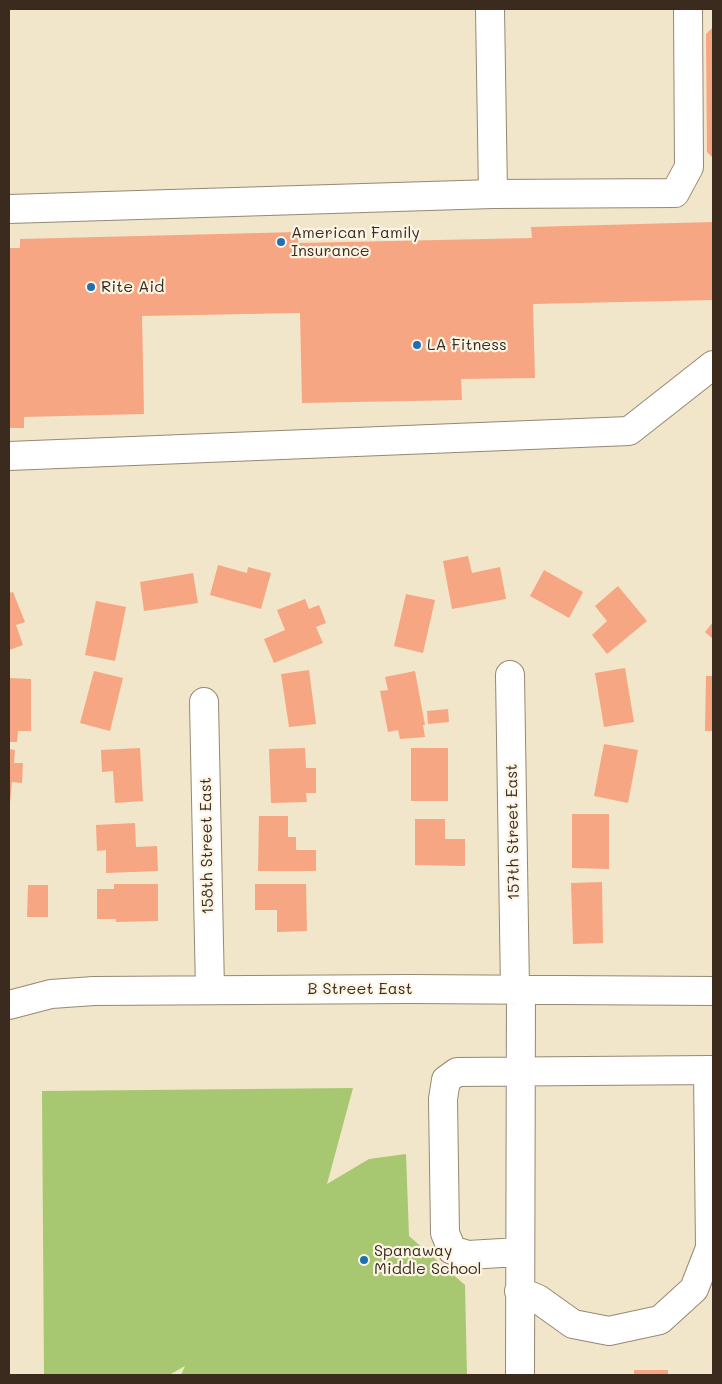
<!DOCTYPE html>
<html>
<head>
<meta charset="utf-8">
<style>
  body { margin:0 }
  #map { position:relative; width:722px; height:1384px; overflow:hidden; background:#f1e6c9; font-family:Mali,sans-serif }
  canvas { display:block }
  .frame { position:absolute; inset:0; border:10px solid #3b2a1e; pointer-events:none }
</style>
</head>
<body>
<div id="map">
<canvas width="722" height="1384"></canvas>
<div class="frame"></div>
</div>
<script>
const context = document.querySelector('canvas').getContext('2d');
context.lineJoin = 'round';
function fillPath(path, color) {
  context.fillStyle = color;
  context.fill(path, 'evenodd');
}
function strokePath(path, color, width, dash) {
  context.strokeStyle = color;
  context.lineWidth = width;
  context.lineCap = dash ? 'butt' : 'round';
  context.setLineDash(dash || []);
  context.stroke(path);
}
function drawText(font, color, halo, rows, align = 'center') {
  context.font = font + ' Mali,sans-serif';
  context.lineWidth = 4.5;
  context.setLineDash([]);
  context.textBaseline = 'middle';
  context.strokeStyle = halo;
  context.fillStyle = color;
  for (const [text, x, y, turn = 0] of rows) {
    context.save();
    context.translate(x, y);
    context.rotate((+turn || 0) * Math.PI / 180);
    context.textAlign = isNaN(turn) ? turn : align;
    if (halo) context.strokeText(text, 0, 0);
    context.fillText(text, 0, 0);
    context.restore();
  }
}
fillPath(new Path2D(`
  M353 1088 327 1184 369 1159 406 1154 409 1236 465 1285 467 1375H181L185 1366 169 1375H44L42 1091Z`), '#a7c870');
fillPath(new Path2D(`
  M713 27V158L707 152 706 34Z
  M713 222V300L533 304 535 378 461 379 462 400 302 403 300 313 142 316 144 414 24 417V428H9V248H20V239L298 232V243L532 238 531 227Z
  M468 556 472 573 500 567 506 599 452 609 443 561Z
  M218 565 247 573 248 567 271 573 261 609 210 595Z
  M544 570 583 592 569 618 530 596Z
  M193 573 198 603 144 611 140 582Z
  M618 586 647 621 607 654 592 635 607 621 595 606Z
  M13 592 25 622 16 625 23 645 9 650V593Z
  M406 594 435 600 423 653 394 646Z
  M305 599 309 609 319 605 326 623 316 627 323 643 274 663 264 639 285 630 277 610Z
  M96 601 126 607 115 661 85 655Z
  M713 622V639L705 632Z
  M625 668 634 722 604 727 595 673Z
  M309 670 316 724 289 727 281 674Z
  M94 671 123 678 110 731 80 723Z
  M415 671 425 725H423L425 737 400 739 398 730 388 732 380 691 388 690 385 677Z
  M706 676H713V731H705Z
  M9 678 31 679V731H18L17 742H9Z
  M448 709 449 722 428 724 427 711Z
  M604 744 638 750 628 803 594 796Z
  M140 748 143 801 115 803 113 771 102 772 101 750Z
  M305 748 306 768H316V793H306L307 802 271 803 269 749Z
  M411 748H448V801H411Z
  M9 749 15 750 14 763H23L22 783 12 782 10 803H9Z
  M572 814H609V869L572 868Z
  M259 816H288V837H296V850H316V871H258Z
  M415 819H445V839H465V866L415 865Z
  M135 823 136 847 157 846 158 871 106 873V850L97 851 96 825Z
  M602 882 603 943 573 944 571 883Z
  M114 884H158V921L116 922V919H97V889H114Z
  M255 884H306L307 931 277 932V910H255Z
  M28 885H48V917H27Z
  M634 1370H668V1375H634Z`), '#f6a682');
const minor = new Path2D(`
  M490 9 493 194
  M9 209 493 194 675 193 689 167 688 9
  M9 456 629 431 713 365
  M510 675 515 989
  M204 702 210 990
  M9 1005 51 994 94 991 409 989 713 991
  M519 1252 468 1255 452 1250 445 1233 443 1099 446 1080 457 1072 713 1070
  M519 1291 538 1299 573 1324 609 1331 660 1320 694 1289 710 1248 708 1070
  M520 1375 521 990`);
strokePath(minor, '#968874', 30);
strokePath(minor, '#fff', 28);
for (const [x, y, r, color] of [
  [281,242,5,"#1f6fb2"],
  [91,287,5,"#1f6fb2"],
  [417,345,5,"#1f6fb2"],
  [364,1260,5,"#1f6fb2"]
]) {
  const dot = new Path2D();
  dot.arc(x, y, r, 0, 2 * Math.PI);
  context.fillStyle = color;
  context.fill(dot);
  strokePath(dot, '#fcf5e5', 2);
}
drawText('16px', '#3b2a1e', '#fcf5e5', [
  ["American Family",291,233],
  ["Insurance",291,251],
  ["Rite Aid",101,287],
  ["LA Fitness",427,345],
  ["Spanaway",374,1251],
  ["Middle School",374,1269]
], 'left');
drawText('16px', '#3b2a1e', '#fcf5e5', [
  ["157th Street East",513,832,-91],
  ["158th Street East",207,846,-91],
  ["B Street East",360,989]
]);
</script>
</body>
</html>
